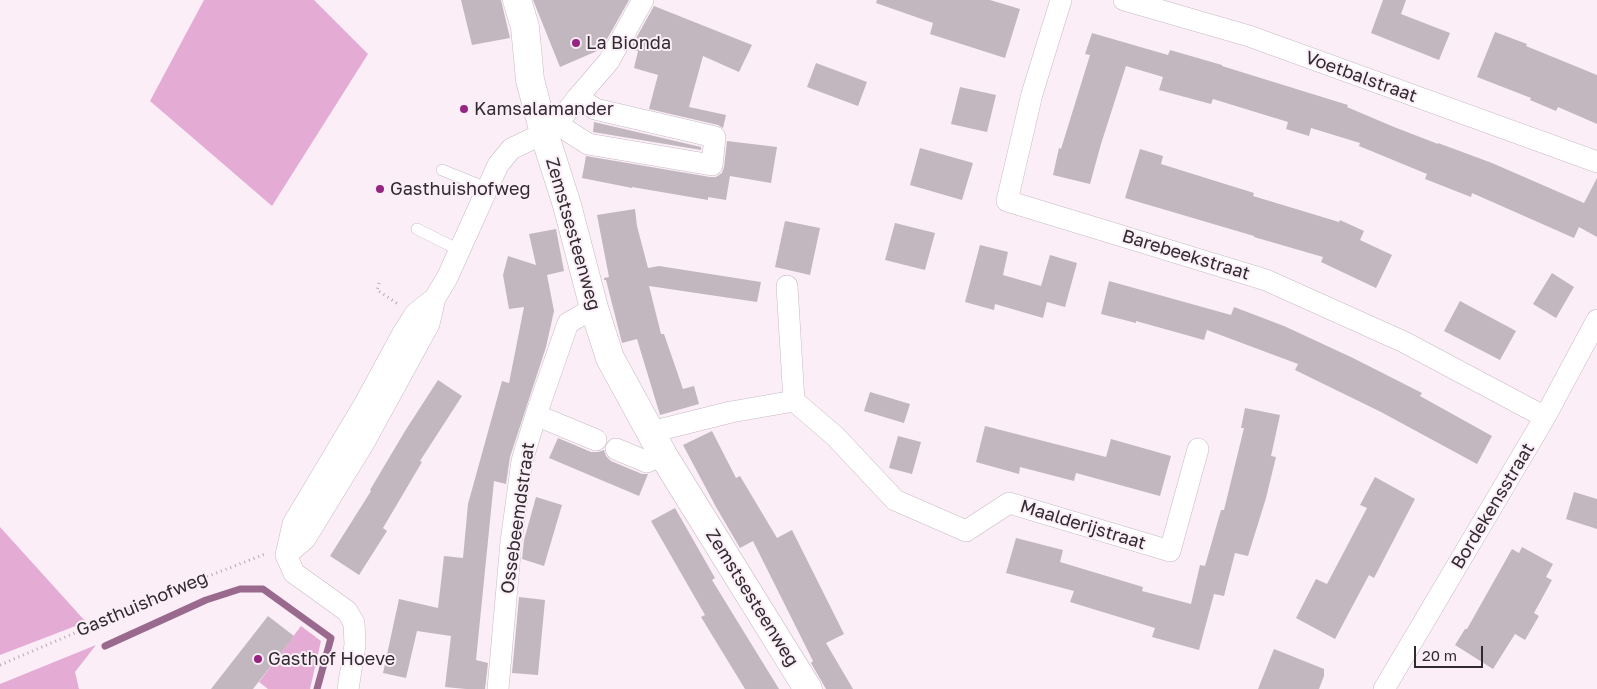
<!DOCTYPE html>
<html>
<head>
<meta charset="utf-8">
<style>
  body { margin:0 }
  #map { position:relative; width:1597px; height:689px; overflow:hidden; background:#fbeef7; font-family:"Golos Text",sans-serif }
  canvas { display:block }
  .scale { position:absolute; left:1414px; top:646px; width:69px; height:22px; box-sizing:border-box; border:2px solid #2f2b2e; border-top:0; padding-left:6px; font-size:15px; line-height:18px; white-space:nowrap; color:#2f2b2e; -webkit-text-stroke:4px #fbeef7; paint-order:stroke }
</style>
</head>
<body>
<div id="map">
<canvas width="1597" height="689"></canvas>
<div class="scale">20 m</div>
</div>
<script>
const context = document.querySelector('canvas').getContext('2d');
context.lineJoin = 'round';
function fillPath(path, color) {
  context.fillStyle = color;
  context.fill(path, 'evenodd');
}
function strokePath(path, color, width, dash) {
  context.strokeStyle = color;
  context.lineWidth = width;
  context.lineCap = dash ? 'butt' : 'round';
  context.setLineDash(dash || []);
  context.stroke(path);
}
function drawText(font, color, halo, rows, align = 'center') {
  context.font = font + ' "Golos Text",sans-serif';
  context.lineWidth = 4;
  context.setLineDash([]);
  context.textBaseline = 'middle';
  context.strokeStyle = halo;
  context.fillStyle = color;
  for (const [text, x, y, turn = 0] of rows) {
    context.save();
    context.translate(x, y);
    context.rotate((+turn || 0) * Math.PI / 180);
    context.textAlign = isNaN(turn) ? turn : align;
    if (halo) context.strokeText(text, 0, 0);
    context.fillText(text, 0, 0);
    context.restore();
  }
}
fillPath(new Path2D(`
  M204 0H314L368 54 272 206 150 101Z
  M0 527 86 622 0 655Z
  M301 626 321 641 310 689H268L259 682Z
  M96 645 75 672 79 689H0V684Z`), '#e4acd5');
strokePath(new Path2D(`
  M105 646 206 600 240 589H263L331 638 317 689`), '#996a8e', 7);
fillPath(new Path2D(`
  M461 0H501L510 38 472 45Z
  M533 0H629L606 41 603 40 597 51 560 67Z
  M877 0H990L1020 9 1005 58 930 34 933 23 876 3Z
  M1383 0H1406L1401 14 1450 33 1439 60 1371 33Z
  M654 6 752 45 739 72 703 56 689 107 726 115 723 128 718 125 649 109 658 75 634 68 638 51 630 49Z
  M1495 32 1527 44 1526 46 1597 75V124L1558 107 1556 111 1530 100 1531 98 1477 77Z
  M1092 33 1168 55 1170 50 1222 65V66L1348 105 1347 107 1394 127 1438 144V143L1492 163 1584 203 1597 178V237L1579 227 1574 238 1472 193 1471 197 1425 179 1427 174 1359 146 1360 143 1311 128 1309 136 1286 129 1288 122 1213 99 1211 104 1159 90 1163 77 1126 66 1101 144 1090 184 1053 175 1059 148 1061 149 1090 55 1085 54Z
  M816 63 867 82 858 106 807 87Z
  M960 87 996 95 987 132 951 124Z
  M594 122 701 147V150L593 132Z
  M727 141 777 147 771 183 730 176 726 200 708 197V200L632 187V188L582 178 586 156 710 177H716L722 173 724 167Z
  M920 148 973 163 962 200 910 185Z
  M1140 149 1163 156 1161 164 1254 193 1253 196 1339 222 1340 220 1364 231 1360 240 1392 255 1376 288 1321 262 1323 257 1254 237V236L1125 198Z
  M635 209 637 226 648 268 659 266 761 282 757 302 649 286 661 334H664L683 389 694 386 699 404 660 415 637 339 622 343 606 280H604V278L609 277 597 215Z
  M785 221 820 228 810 275 775 267Z
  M895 223 935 233 925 270 885 260Z
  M556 229 564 271 547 275 554 311 546 347 510 457 506 484 494 481 476 660 488 663 485 689H466L445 687 451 636 417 631 406 678 383 673 399 599 438 608 444 556 463 558 468 504 502 381 509 383 524 307 509 309 503 275 508 256 536 265 529 234Z
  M980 245 1008 252 1003 275 1041 286 1050 255 1077 263 1065 307 1047 302 1043 318 995 304 994 310 965 302Z
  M1552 273 1574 287 1556 318 1533 304Z
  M1109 281 1231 315 1234 307 1284 326 1353 358 1422 393 1420 396 1492 436 1477 464 1381 412 1295 370 1298 364 1207 330 1204 340 1136 321V323L1101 314Z
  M1460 301 1516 331 1500 360 1444 331Z
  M438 380 462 396 420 461 422 462 383 528 387 531 359 575 330 556 371 491 370 490 405 431Z
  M870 392 910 404 904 423 864 411Z
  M1245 408 1280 415 1271 456 1276 457 1266 498 1248 556 1235 553 1224 596 1214 594 1199 650 1152 637 1155 628 1070 602 1074 591 1006 573 1016 538 1063 550 1060 562 1143 587 1142 591 1191 604 1200 565 1205 566 1221 510H1224L1244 428H1241Z
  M985 426 1106 457 1111 439 1171 456 1160 496 1076 473 1074 481 1020 467 1019 474 976 462Z
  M712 431 736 478 740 476 777 538 792 530 844 634 826 643 853 689H826L811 663 813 661 753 541 740 548 716 507 683 445Z
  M898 436 921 442 912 474 889 468Z
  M558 438 591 452H598L604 450 606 456 611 461 642 474H648L639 496 549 458Z
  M1375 477 1415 499 1374 578 1369 575 1335 639 1296 618 1316 579 1327 584 1367 508 1360 505Z
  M1574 492 1597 499V529L1566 519Z
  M536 497 562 505 544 566 522 559 524 540Z
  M675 508 715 578 712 580 779 689H745L701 617 705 615 651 521Z
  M1522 547 1553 564 1546 577 1552 580 1534 613 1539 616 1525 640 1515 634 1493 669 1455 645 1465 629H1467L1512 549 1519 553Z
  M519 597 545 600 538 675 512 673Z
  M268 616 294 636 253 689H211Z
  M1274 649 1324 669V676L1319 689H1258Z`), '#c2b7bf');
const lane = new Path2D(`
  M442 170 487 188
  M417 229 459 250`);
const street = new Path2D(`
  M1061 0 1032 94 1007 201 1266 280 1404 342 1545 417
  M1124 0 1249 36 1597 162
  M557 124 588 144 712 165 715 137 595 109 578 97
  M787 286 794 401
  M536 415 596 440
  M651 432 731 412 794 401 835 436 895 500 966 531 1009 503 1170 551 1198 449
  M616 449 647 462 663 455
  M286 555 305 539 365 441 429 324 435 298 447 278 498 165 511 149 544 133 557 124 578 97 609 61 643 0
  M348 689 355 645 354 623 347 611 294 573 286 555 293 524 364 405 403 333 415 314 435 298
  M498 689 511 542 522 461 536 415 568 323 594 308
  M1384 689 1545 417 1597 320`);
const secondary = new Path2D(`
  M517 0 525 27 530 80 544 133 567 205 594 308 610 358 663 455 808 689`);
strokePath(lane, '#c6bac2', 12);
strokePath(street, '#c6bac2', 22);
strokePath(secondary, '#c6bac2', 29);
strokePath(new Path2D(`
  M379 283 377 290 398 304
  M0 665 196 581 265 554`), '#b3a9b0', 3, [1, 4]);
strokePath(lane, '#fff', 11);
strokePath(street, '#fff', 21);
strokePath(secondary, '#fff', 28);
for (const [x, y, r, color] of [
  [576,43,5,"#962482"],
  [464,109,5,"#962482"],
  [380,189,5,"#962482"],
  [258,659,5,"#962482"]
]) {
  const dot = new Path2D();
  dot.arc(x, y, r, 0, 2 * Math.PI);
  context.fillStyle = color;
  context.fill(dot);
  strokePath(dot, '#fbeef7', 2);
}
drawText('18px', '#2f2b2e', '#fbeef7', [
  ["La Bionda",586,43],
  ["Kamsalamander",474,109],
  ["Gasthuishofweg",390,189],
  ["Gasthof Hoeve",268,659]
], 'left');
drawText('18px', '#2f2b2e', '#fbeef7', [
  ["Voetbalstraat",1361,77,20],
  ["Zemstsesteenweg",573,234,74],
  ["Barebeekstraat",1186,255,17],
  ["Bordekensstraat",1493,506,-59],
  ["Ossebeemdstraat",518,518,-82],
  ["Maalderijstraat",1083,525,17],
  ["Zemstsesteenweg",752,598,58],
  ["Gasthuishofweg",142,604,-23]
]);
</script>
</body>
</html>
